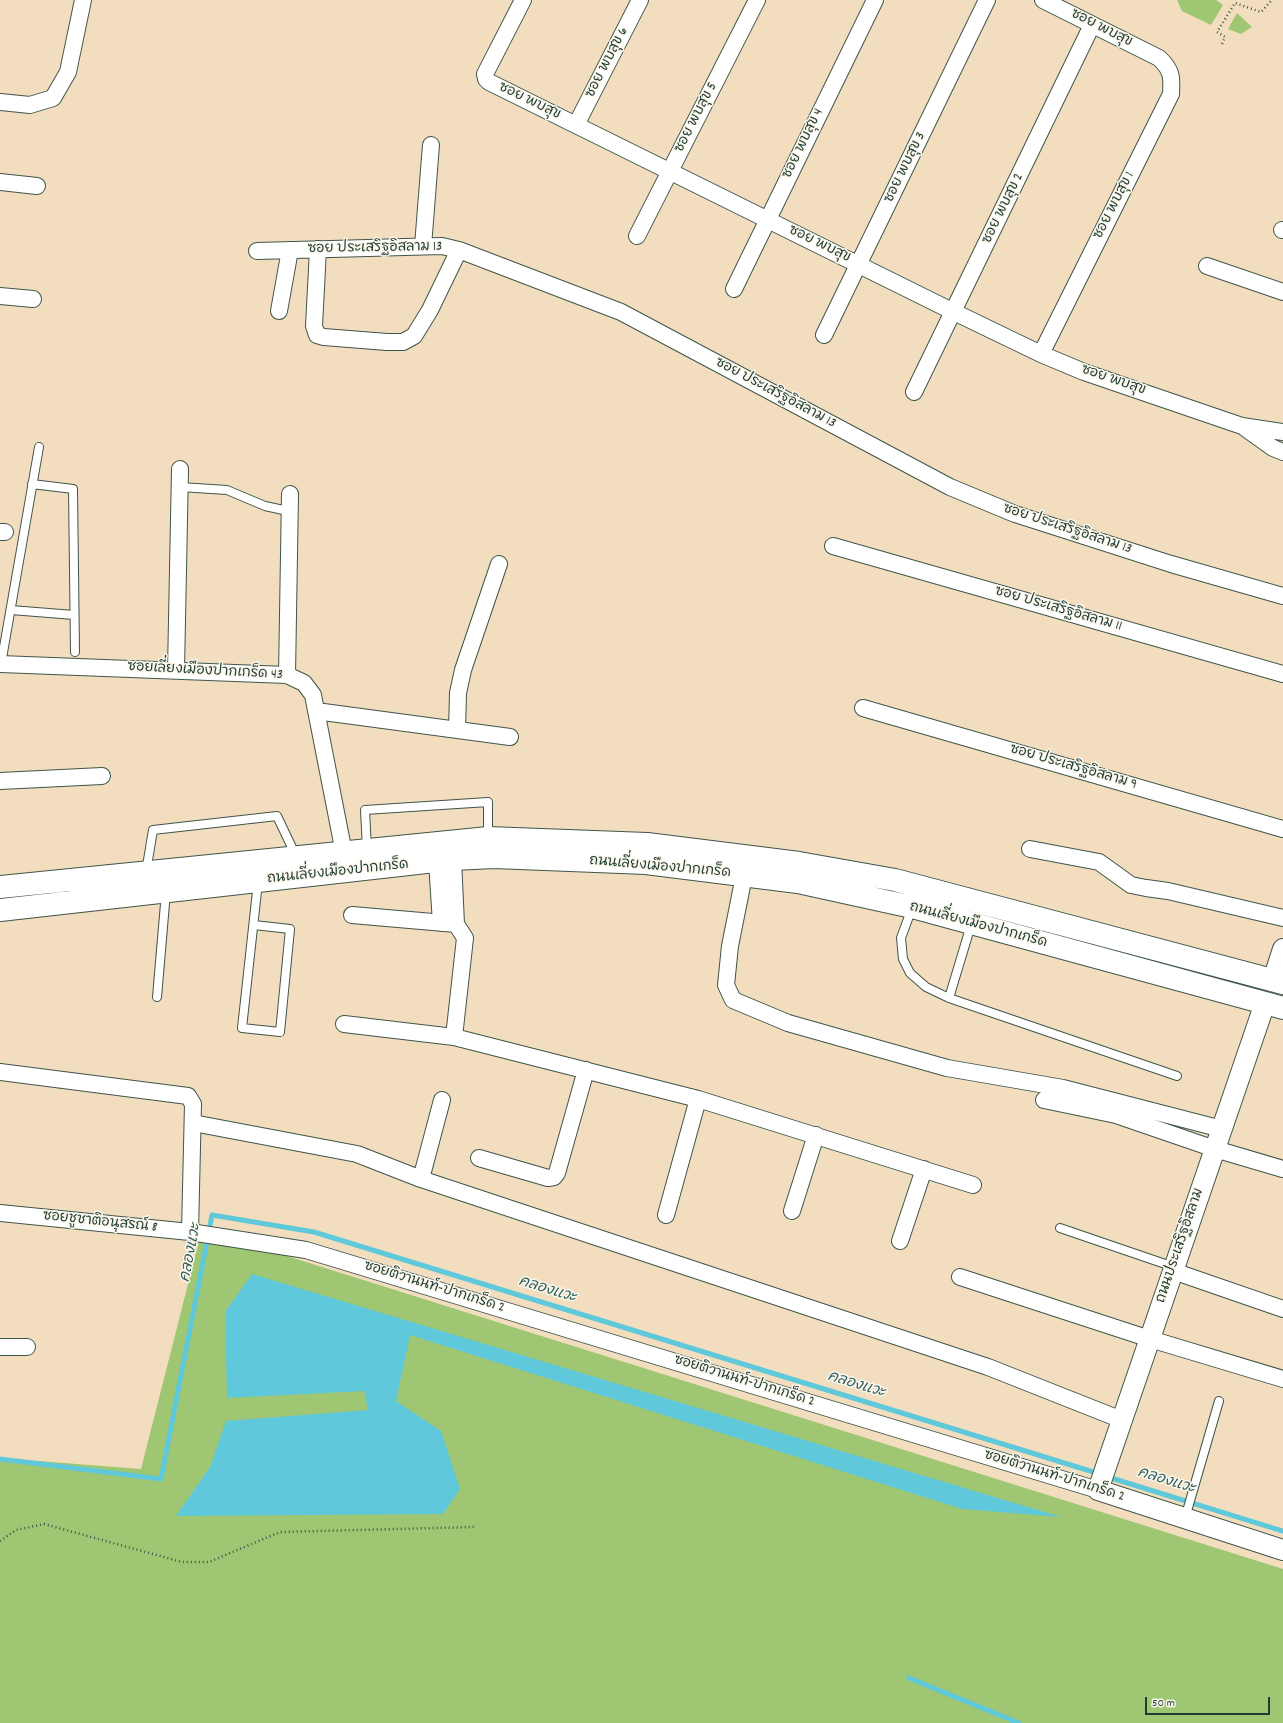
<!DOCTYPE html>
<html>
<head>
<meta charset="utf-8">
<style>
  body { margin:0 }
  #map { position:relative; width:1283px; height:1723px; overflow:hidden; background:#f2debf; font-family:Dekko,sans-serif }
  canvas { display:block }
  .scale { position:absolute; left:1145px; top:1697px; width:125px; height:18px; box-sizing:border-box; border:2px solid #1f3d34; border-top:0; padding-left:5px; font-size:12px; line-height:14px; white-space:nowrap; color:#1f3d34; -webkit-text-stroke:3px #fbf7ec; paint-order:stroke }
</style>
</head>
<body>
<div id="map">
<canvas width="1283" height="1723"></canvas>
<div class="scale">50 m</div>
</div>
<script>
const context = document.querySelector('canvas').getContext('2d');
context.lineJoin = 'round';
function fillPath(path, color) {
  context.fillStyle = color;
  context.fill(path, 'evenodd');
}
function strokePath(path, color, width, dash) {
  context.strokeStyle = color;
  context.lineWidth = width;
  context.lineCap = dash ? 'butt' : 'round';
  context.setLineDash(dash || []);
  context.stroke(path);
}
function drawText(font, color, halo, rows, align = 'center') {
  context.font = font + ' Dekko,"Playpen Sans Thai",sans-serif';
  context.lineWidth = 3;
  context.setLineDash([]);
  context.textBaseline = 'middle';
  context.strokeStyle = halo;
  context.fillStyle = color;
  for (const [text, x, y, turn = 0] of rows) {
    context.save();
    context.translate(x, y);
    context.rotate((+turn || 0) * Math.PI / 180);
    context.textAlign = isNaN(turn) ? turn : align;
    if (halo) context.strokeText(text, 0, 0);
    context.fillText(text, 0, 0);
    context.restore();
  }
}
fillPath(new Path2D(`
  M1177 0H1216L1223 5 1211 25 1182 11Z
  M1237 13 1252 27 1241 34 1228 29Z
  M200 1237 271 1251 1283 1569V1723H0V1458L141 1469Z`), '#9fc672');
fillPath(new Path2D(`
  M252 1274 1061 1517 962 1509 410 1335 396 1401 441 1431 460 1489 443 1514 176 1516 210 1467 226 1421 368 1410 364 1391 227 1398 225 1312Z`), '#5fc8da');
strokePath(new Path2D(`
  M0 1459 161 1479 212 1215 314 1232 1100 1474
  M1108 1477 1283 1531
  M909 1678 1019 1723`), '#5fc8da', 5);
const service = new Path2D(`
  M32 484 73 489 75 652
  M180 487 227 490 265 506 288 511
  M11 610 74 615
  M1 664 39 447
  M367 849 365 810 488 802V838
  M146 872 153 830 277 816 296 856
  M912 908 901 938 903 959 910 973 926 987 949 998 1177 1076
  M254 925 290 929 280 1032 242 1028 258 882
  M157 997 166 892
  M949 998 971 925
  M1060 1228 1174 1267
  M1185 1518 1219 1401`);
const minor = new Path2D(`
  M523 0 485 74 486 79 489 82 954 312 1041 354 1084 372 1242 426 1283 432
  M0 102 30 105 53 98 68 72 83 0
  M576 125 640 0
  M0 182 37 186
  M1282 230H1283
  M637 236 757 0
  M423 246 431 145
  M318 249 314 326 317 335 324 337 387 342H403L414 336 430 310 459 250
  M257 251 442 246 459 250 621 312 950 487 1015 514 1171 564 1283 596
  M1207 266 1283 292
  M734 289 875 0
  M0 296 33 299
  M279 311 290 250
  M824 335 987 0
  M1041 354 1171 94C1172 77 1172 70 1159 58L1043 0
  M914 392 1092 25
  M1245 428 1273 448 1283 452
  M0 532H5
  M833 546 1283 674
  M0 664 287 675 304 683 313 695 344 853
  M176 670 180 469
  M287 675 290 494
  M863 708 1283 829
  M316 711 510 737
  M457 730 458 693 463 670 499 564
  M0 781 102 776
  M1030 849 1099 862 1131 885 1146 888 1168 891 1283 918
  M453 859 456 924
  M437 862 441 923
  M744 876 730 946 726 985 733 1000 788 1023 947 1068 1063 1088 1222 1129
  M352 915 456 924 465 938 454 1037
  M344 1024 454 1037 698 1099 973 1185
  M0 1072 188 1096 193 1104 190 1232
  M1044 1100 1116 1115 1215 1149 1283 1169
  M193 1123 357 1154 421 1179 988 1367 1122 1420
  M479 1158 548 1178 554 1177 557 1173 586 1070
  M421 1179 442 1100
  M792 1211 816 1135
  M0 1213 190 1232 306 1250 1098 1490
  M666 1215 698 1099
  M900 1241 924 1169
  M1173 1271 1283 1309
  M960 1277 1150 1339 1283 1379
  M0 1347H27`);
const tertiary = new Path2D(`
  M1273 980 1283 949
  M1265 1003 1098 1490 1283 1550`);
const secondary = new Path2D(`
  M0 887 488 838 647 844 799 863 895 880 1283 983
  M0 910 453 859 494 857 646 863 798 882 912 907 1283 1008`);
strokePath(service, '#3f5549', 10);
strokePath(minor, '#3f5549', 18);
strokePath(tertiary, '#3f5549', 22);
strokePath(secondary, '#3f5549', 24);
strokePath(new Path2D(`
  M1222 44 1225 37 1217 32 1235 3 1261 12 1272 0
  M0 1541 16 1530 44 1524 182 1562H209L280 1532 474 1527`), '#3f5549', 2.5, [1, 3]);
strokePath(service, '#fff', 8);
strokePath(minor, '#fff', 16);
strokePath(tertiary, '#fff', 20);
strokePath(secondary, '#fff', 22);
drawText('14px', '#1f3d34', '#fbf7ec', [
  ["ซอย พบสุข",1101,29,27],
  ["ซอย พบสุข 6",608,63,-63],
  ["ซอย พบสุข",529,102,26],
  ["ซอย พบสุข 5",697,118,-63],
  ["ซอย พบสุข 4",804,144,-64],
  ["ซอย พบสุข 3",906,168,-64],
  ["ซอย พบสุข 1",1115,206,-63],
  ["ซอย พบสุข 2",1004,209,-64],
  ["ซอย พบสุข",819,245,26],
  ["ซอย ประเสริฐอิสลาม 13",375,249,-1],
  ["ซอย พบสุข",1113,381,19],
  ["ซอย ประเสริฐอิสลาม 13",775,394,28],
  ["ซอย ประเสริฐอิสลาม 13",1067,530,18],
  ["ซอย ประเสริฐอิสลาม 11",1058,610,16],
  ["ซอยเลี่ยงเมืองปากเกร็ด 43",205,672,3],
  ["ซอย ประเสริฐอิสลาม 9",1073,768,16],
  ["ถนนเลี่ยงเมืองปากเกร็ด",660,868,5],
  ["ถนนเลี่ยงเมืองปากเกร็ด",338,873,-6],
  ["ถนนเลี่ยงเมืองปากเกร็ด",978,926,15],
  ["ซอยชูชาติอนุสรณ์ 8",100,1223,6],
  ["ถนนประเสริฐอิสลาม",1181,1246,-71],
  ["ซอยติวานนท์-ปากเกร็ด 2",434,1288,17],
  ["ซอยติวานนท์-ปากเกร็ด 2",744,1382,17],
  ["ซอยติวานนท์-ปากเกร็ด 2",1054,1477,17]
]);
drawText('italic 15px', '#2f605e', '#fbf7ec', [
  ["คลองแวะ",192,1253,-79],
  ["คลองแวะ",547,1291,17],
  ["คลองแวะ",856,1386,17],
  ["คลองแวะ",1166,1482,17]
]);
</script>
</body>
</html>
